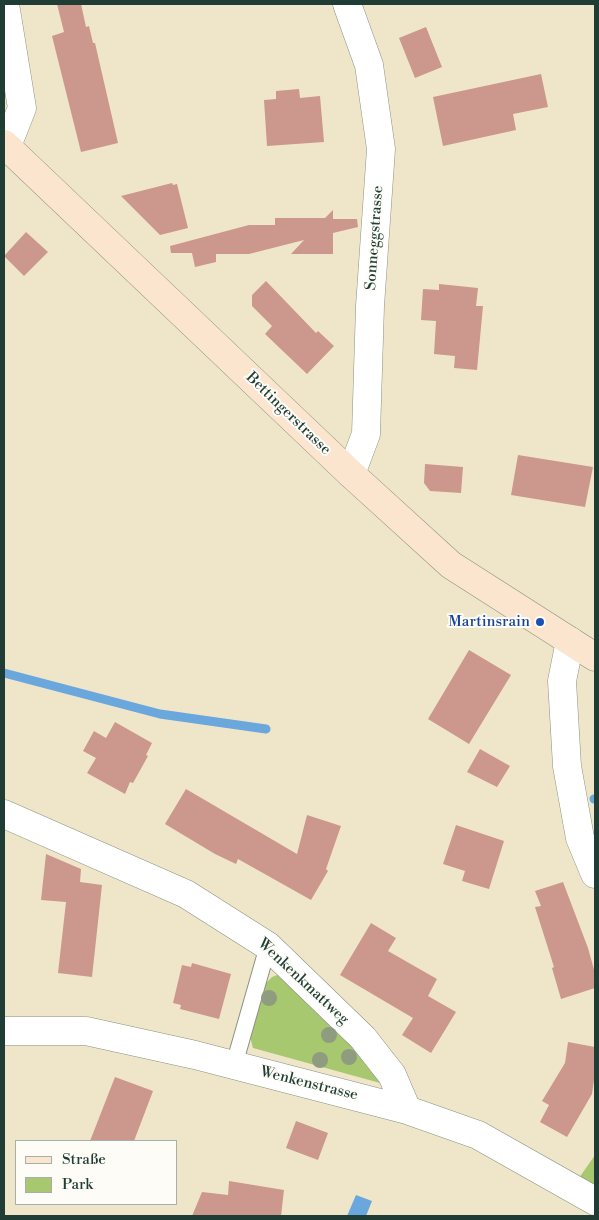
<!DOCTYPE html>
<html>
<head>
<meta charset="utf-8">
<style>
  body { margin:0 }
  #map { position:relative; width:599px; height:1220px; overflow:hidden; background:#efe6ca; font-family:"Libre Bodoni",serif }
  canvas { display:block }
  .frame { position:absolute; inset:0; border:5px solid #1f3d34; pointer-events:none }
  .legend { position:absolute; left:15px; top:1140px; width:162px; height:65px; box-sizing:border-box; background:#fdfcf7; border:1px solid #a4b0a9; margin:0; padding:6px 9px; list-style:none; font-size:15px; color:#1f3d34 }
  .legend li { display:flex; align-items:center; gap:10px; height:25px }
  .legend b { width:25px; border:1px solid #a4b0a9 }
</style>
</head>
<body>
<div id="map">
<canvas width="599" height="1220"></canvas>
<div class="frame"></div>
<ul class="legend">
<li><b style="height:6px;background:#fce5cf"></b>Straße</li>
<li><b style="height:14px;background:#a8c870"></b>Park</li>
</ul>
</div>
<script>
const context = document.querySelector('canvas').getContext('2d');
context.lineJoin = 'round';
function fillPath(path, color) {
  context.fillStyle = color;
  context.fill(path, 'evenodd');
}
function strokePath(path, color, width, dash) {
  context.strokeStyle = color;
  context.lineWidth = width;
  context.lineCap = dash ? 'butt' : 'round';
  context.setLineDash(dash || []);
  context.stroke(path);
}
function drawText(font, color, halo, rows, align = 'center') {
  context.font = font + ' "Libre Bodoni",serif';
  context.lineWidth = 4;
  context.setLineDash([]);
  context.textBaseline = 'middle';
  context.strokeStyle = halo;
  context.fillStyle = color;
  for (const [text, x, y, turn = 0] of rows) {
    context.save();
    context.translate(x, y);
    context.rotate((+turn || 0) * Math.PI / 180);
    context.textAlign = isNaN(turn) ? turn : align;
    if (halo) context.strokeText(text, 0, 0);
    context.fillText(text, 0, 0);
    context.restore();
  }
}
fillPath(new Path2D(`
  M280 974 381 1070 380 1083 253 1048 250 1037 263 986 272 977Z
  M595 1155V1201L572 1188Z`), '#a8c870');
fillPath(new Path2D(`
  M356 1195 372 1201 366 1216H347Z`), '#6aa7dc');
strokePath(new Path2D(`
  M4 673 160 714 266 729
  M594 799H595`), '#6aa7dc', 9);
fillPath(new Path2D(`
  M57 4H81L86 27 89 26 93 43H95L118 143 81 152 52 36 64 32Z
  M426 27 442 67 415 78 399 38Z
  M541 74 548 107 513 114 516 130 443 146 433 97Z
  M299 89 300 98 320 96 324 142 267 146 264 100 276 99V91Z
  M172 183 173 185 177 184 188 228 160 235 121 196Z
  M333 210V219H357L358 227 333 233V254H291L304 240 249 254H216V262L195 267 192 253H171L170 246 249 225H275V218H325Z
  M26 232 48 252 24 276 4 256Z
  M266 281 316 333 318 331 334 346 307 374 265 334 272 326 252 306V295Z
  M439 284 478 288 476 306H483L477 370 454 368 455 356 434 354 436 321 421 320 423 289 439 290Z
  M518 455 593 467 585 507 511 495Z
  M425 464 463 467 461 493 430 491 424 483Z
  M469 650 511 675 469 744 428 719Z
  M115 722 152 743 146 755 148 756 133 783 130 782 125 794 87 773 96 758 83 751 94 731 106 738Z
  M480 749 510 766 497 787 467 772Z
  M186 789 297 854 307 815 341 826 326 869 328 871 311 900 238 859 236 864 215 854 165 824Z
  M456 825 504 841 489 889 462 881 465 871 443 864Z
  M46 854 81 869 80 882 102 885 92 977 58 973 66 902 41 900Z
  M563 882 588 948 595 973V988L561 999 552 968 554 967 535 907 541 906 535 891Z
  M371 923 396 938 388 951 437 979 428 996 456 1012 431 1053 402 1035 413 1018 340 975Z
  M192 963 231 974 219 1019 180 1009 181 1005 173 1003 182 965 191 967Z
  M568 1042 595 1047V1073L592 1094 567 1137 540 1122 549 1105 542 1101 565 1063Z
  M115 1077 153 1091 134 1141H90Z
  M296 1121 328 1133 318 1160 286 1148Z
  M229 1181 284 1190 281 1216H192L202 1192 228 1195Z`), '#cc978c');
const lane = new Path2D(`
  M234 1065 268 946`);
const street = new Path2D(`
  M5 4 22 108 7 146
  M347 4 369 65 381 149 370 306 366 434 351 474
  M570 641 562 681 567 766 580 838 595 874
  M4 814 186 894 268 946 363 1038 392 1075 407 1110
  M4 1031H86L195 1055 407 1110 478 1135 595 1201`);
const secondary = new Path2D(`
  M4 144 351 474 451 565 595 657`);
strokePath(lane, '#87927f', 18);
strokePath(street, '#87927f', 29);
strokePath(secondary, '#87927f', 29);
strokePath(lane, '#fff', 16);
strokePath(street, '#fff', 28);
strokePath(secondary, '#fce5cf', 28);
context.fillStyle = '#8f9c80';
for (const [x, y] of [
  [269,998],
  [329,1035],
  [349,1057],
  [320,1060]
]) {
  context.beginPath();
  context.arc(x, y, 8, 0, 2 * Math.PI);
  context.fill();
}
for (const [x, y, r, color] of [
  [540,622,5,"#1a4fb4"]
]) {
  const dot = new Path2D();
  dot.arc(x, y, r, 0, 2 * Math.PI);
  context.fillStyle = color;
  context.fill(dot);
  strokePath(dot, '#fdfcf7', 2);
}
drawText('15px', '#1f3d34', '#fdfcf7', [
  ["Sonneggstrasse",375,238,-86],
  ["Bettingerstrasse",288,414,44],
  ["Wenkenkmattweg",303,982,43],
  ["Wenkenstrasse",309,1084,14]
]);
drawText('15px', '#164399', '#fdfcf7', [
  ["Martinsrain",530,622]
], 'right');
</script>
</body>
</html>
